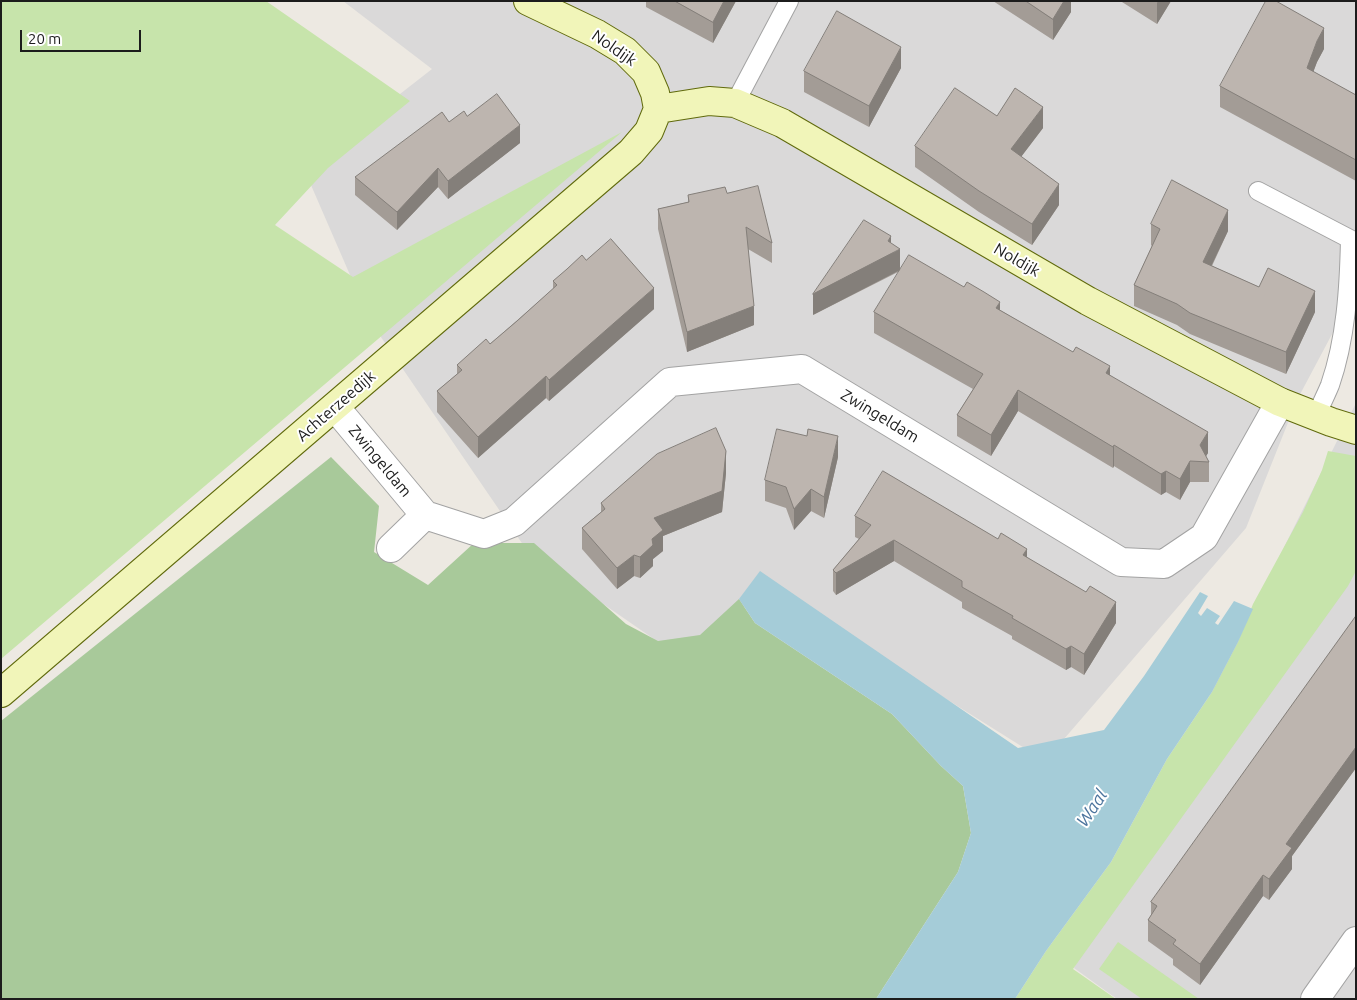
<!DOCTYPE html>
<html>
<head>
<meta charset="utf-8">
<style>
  body { margin:0 }
  #map { position:relative; width:1357px; height:1000px; overflow:hidden; background:#ede9e2; font-family:Ubuntu,sans-serif }
  canvas { display:block }
  .frame { position:absolute; inset:0; border:2px solid #1c1c1c; pointer-events:none }
  .scale { position:absolute; left:20px; top:30px; width:121px; height:22px; box-sizing:border-box; border:2px solid #1c1c1c; border-top:0; padding-left:6px; font-size:15px; line-height:18px; white-space:nowrap; color:#1c1c1c; -webkit-text-stroke:4px #fff; paint-order:stroke }
</style>
</head>
<body>
<div id="map">
<canvas width="1357" height="1000"></canvas>
<div class="frame"></div>
<div class="scale">20 m</div>
</div>
<script>
const context = document.querySelector('canvas').getContext('2d');
context.lineJoin = 'round';
function fillPath(path, color) {
  context.fillStyle = color;
  context.fill(path, 'evenodd');
}
function strokePath(path, color, width, dash) {
  context.strokeStyle = color;
  context.lineWidth = width;
  context.lineCap = dash ? 'butt' : 'round';
  context.setLineDash(dash || []);
  context.stroke(path);
}
function drawText(font, color, halo, rows, align = 'center') {
  context.font = font + ' Ubuntu,sans-serif';
  context.lineWidth = 4;
  context.setLineDash([]);
  context.textBaseline = 'middle';
  context.strokeStyle = halo;
  context.fillStyle = color;
  for (const [text, x, y, turn = 0] of rows) {
    context.save();
    context.translate(x, y);
    context.rotate((+turn || 0) * Math.PI / 180);
    context.textAlign = isNaN(turn) ? turn : align;
    if (halo) context.strokeText(text, 0, 0);
    context.fillText(text, 0, 0);
    context.restore();
  }
}
fillPath(new Path2D(`
  M343 1H1356V289L1297 400 1246 528 1045 761 771 589 745 605 680 657 528 552 370 321 304 169 432 69Z
  M1356 403V999H1117L1074 968Z`), '#dad9d9');
fillPath(new Path2D(`
  M1 1H266L410 101 328 168 275 225 353 277 622 132 1 659Z
  M1328 451 1356 456V571L1348 586 1073 969 1116 999H1015L1046 951 1111 862 1167 759 1212 692 1238 642 1253 604 1303 512 1322 470Z
  M1118 942 1199 999H1142L1099 969Z`), '#c7e4ab');
fillPath(new Path2D(`
  M331 457 379 506 374 552 428 585 474 543H534L626 624 658 641 700 635 739 599 755 623 892 714 941 766 963 786 971 833 958 872 876 999H1V721Z`), '#a8c99a');
fillPath(new Path2D(`
  M760 571 1018 748 1104 730 1144 676 1200 592 1208 596 1198 613 1201 616 1207 608 1220 616 1215 623 1218 625 1234 601 1253 609 1238 642 1212 692 1167 759 1111 862 1046 951 1015 999H876L958 872 971 833 963 786 941 766 892 714 755 623 739 599Z`), '#a5ccd8');
const lane = new Path2D(`
  M735 103 789 1
  M1258 191 1350 239C1349 288 1346 339 1330 385 1326 395 1320 406 1316 417`);
const street = new Path2D(`
  M335 407 425 515 391 548
  M425 515 484 534 514 522 670 382 802 369 1121 562 1164 564 1204 537 1280 402
  M1315 999 1356 941`);
const secondary = new Path2D(`
  M528 1 597 34 625 51 646 72 655 93 658 109
  M658 109 709 101 735 103 782 123 1088 301 1280 402 1331 422 1356 430
  M1 693 631 152 649 131 658 109`);
strokePath(lane, '#a3a3a3', 20);
strokePath(street, '#a3a3a3', 30);
strokePath(secondary, '#606a0c', 30);
strokePath(lane, '#fff', 18);
strokePath(street, '#fff', 28);
strokePath(secondary, '#f1f5b9', 28);
fillPath(new Path2D(`
  M646 1H736L713 43 646 7Z
  M993 1H1071V12L1053 40Z
  M1122 1H1171L1157 24 1122 2Z
  M1324 49 1317 62 1313 72 1356 95V181L1220 107V86Z
  M901 68 869 127 804 92V71Z
  M467 116 520 143 448 199 438 187 397 230 355 195V177L449 122Z
  M997 116 1043 128 1021 157 1059 205 1032 245 979 212 915 167V146Z
  M727 193 772 243V263L748 249 754 325 687 352 658 229V209L688 202V195Z
  M1151 224 1228 231 1212 266 1315 312 1286 374 1190 334 1177 325 1134 306V285L1152 246 1151 245Z
  M891 243 900 269 1000 310 1110 375 1208 453 1206 456 1209 462V482H1190L1180 500 1166 492 1161 495 1114 466 1113 468 1018 411 991 456 957 436V415L973 389 874 333V312L900 271 813 315Z
  M586 260 654 309 549 401 546 398 478 458 437 412V391L457 374V365L490 344 553 289V281Z
  M838 457 824 518 811 511 794 530 786 508 765 501V480Z
  M726 473 722 512 663 536V551L653 559V566L640 578 634 576 617 589 582 549V528L601 512V503Z
  M855 516 998 539 1027 557 1116 623 1084 675 1071 667 1066 670 1012 639V636L962 608V602L894 561 836 595 833 591V570L859 539 855 537Z
  M1356 616V768L1292 856V869L1269 900 1263 896 1200 985 1173 965V959L1148 941V920L1151 915V902Z`), '#a39c96');
fillPath(new Path2D(`
  M724 1H736L713 43V22Z
  M1064 1H1071V12L1053 40V19Z
  M1158 1H1171L1157 24V3Z
  M1324 28V49L1317 62 1307 89V68L1317 41Z
  M901 47V68L869 127V106Z
  M1043 107V128L1011 170V149Z
  M520 125V143L448 199V181Z
  M438 168V187L397 230V212Z
  M1059 184V205L1032 245V224Z
  M1228 210V231L1203 283V262Z
  M891 236V254L900 249V270L813 315V294L888 241Z
  M654 288V309L549 401V380Z
  M1315 291V312L1286 374V352Z
  M1000 302V323L996 308Z
  M754 306V325L687 352V332Z
  M1110 366V387L1106 373Z
  M546 376V398L478 458V437Z
  M1018 390V411L991 456V435Z
  M1208 432V453L1203 461 1200 445Z
  M838 436V457L824 518V497Z
  M1114 445V466L1113 468V447Z
  M726 451V473L722 512 663 536V551L653 559V566L640 578V557L652 539 654 518Z
  M1190 461V482L1180 500V479Z
  M1166 471V492L1161 495V474Z
  M811 489V511L794 530V509Z
  M894 540V561L836 595V573Z
  M1027 549V570L1023 555Z
  M634 555V576L617 589V568Z
  M1116 602V623L1084 675V654Z
  M1071 646V667L1066 670V649Z
  M1356 747V768L1292 856V869L1269 900V879L1286 844Z
  M1263 875V896L1200 985V964Z`), '#847f7a');
const building = new Path2D(`
  M675 1H724L713 22Z
  M1026 1H1064L1053 19Z
  M1266 1H1276L1324 28 1317 41 1307 68 1356 95V160L1220 86Z
  M837 11 901 47 869 106 804 71Z
  M955 88 997 116 1015 88 1043 107 1011 149 1059 184 1032 224 979 191 915 146Z
  M497 94 520 125 448 181 438 168 397 212 355 177 442 112 449 122 464 111 467 116Z
  M1172 180 1228 210 1203 262 1259 287 1268 268 1315 291 1286 352 1190 313 1177 304 1134 285 1160 229 1151 224Z
  M758 186 772 243 746 227 754 306 687 332 658 209 689 202 688 195 725 187 727 193Z
  M864 220 891 236 888 241 900 249 813 294Z
  M611 239 654 288 549 380 546 376 478 437 437 391 462 370 457 365 486 339 490 344 517 321 557 285 553 281 567 269 582 255 586 260Z
  M909 255 964 287 967 282 984 292 1000 302 996 308 1073 352 1076 347 1094 357 1110 366 1106 373 1208 432 1200 445 1209 462 1190 461 1180 479 1166 471 1161 474 1114 445 1113 447 1018 390 991 435 957 415 983 374 874 312Z
  M716 428 726 451 722 491 654 518 663 530 652 539 653 545 640 557 634 555 617 568 582 528 605 509 601 503 657 454Z
  M777 429 807 436 808 429 838 436 824 497 811 489 794 509 786 487 765 480Z
  M883 471 998 539 1001 533 1027 549 1023 555 1086 592 1090 586 1116 602 1084 654 1071 646 1066 649 1012 618 1013 616 962 587V581L894 540 836 573 833 570 871 525 855 516Z
  M1356 616V747L1286 844 1292 848 1269 879 1263 875 1200 964 1173 944 1176 940 1148 920 1157 906 1151 902Z`);
fillPath(building, '#bdb5af');
strokePath(building, '#847f7a', 1);
drawText('16px', '#1c1c1c', '#fff', [
  ["Noldijk",614,48,35],
  ["Noldijk",1017,260,30],
  ["Achterzeedijk",336,406,-41],
  ["Zwingeldam",880,416,31],
  ["Zwingeldam",380,461,50]
]);
drawText('italic 18px', '#4d759e', '#fff', [
  ["Waal",1092,808,-56]
]);
</script>
</body>
</html>
